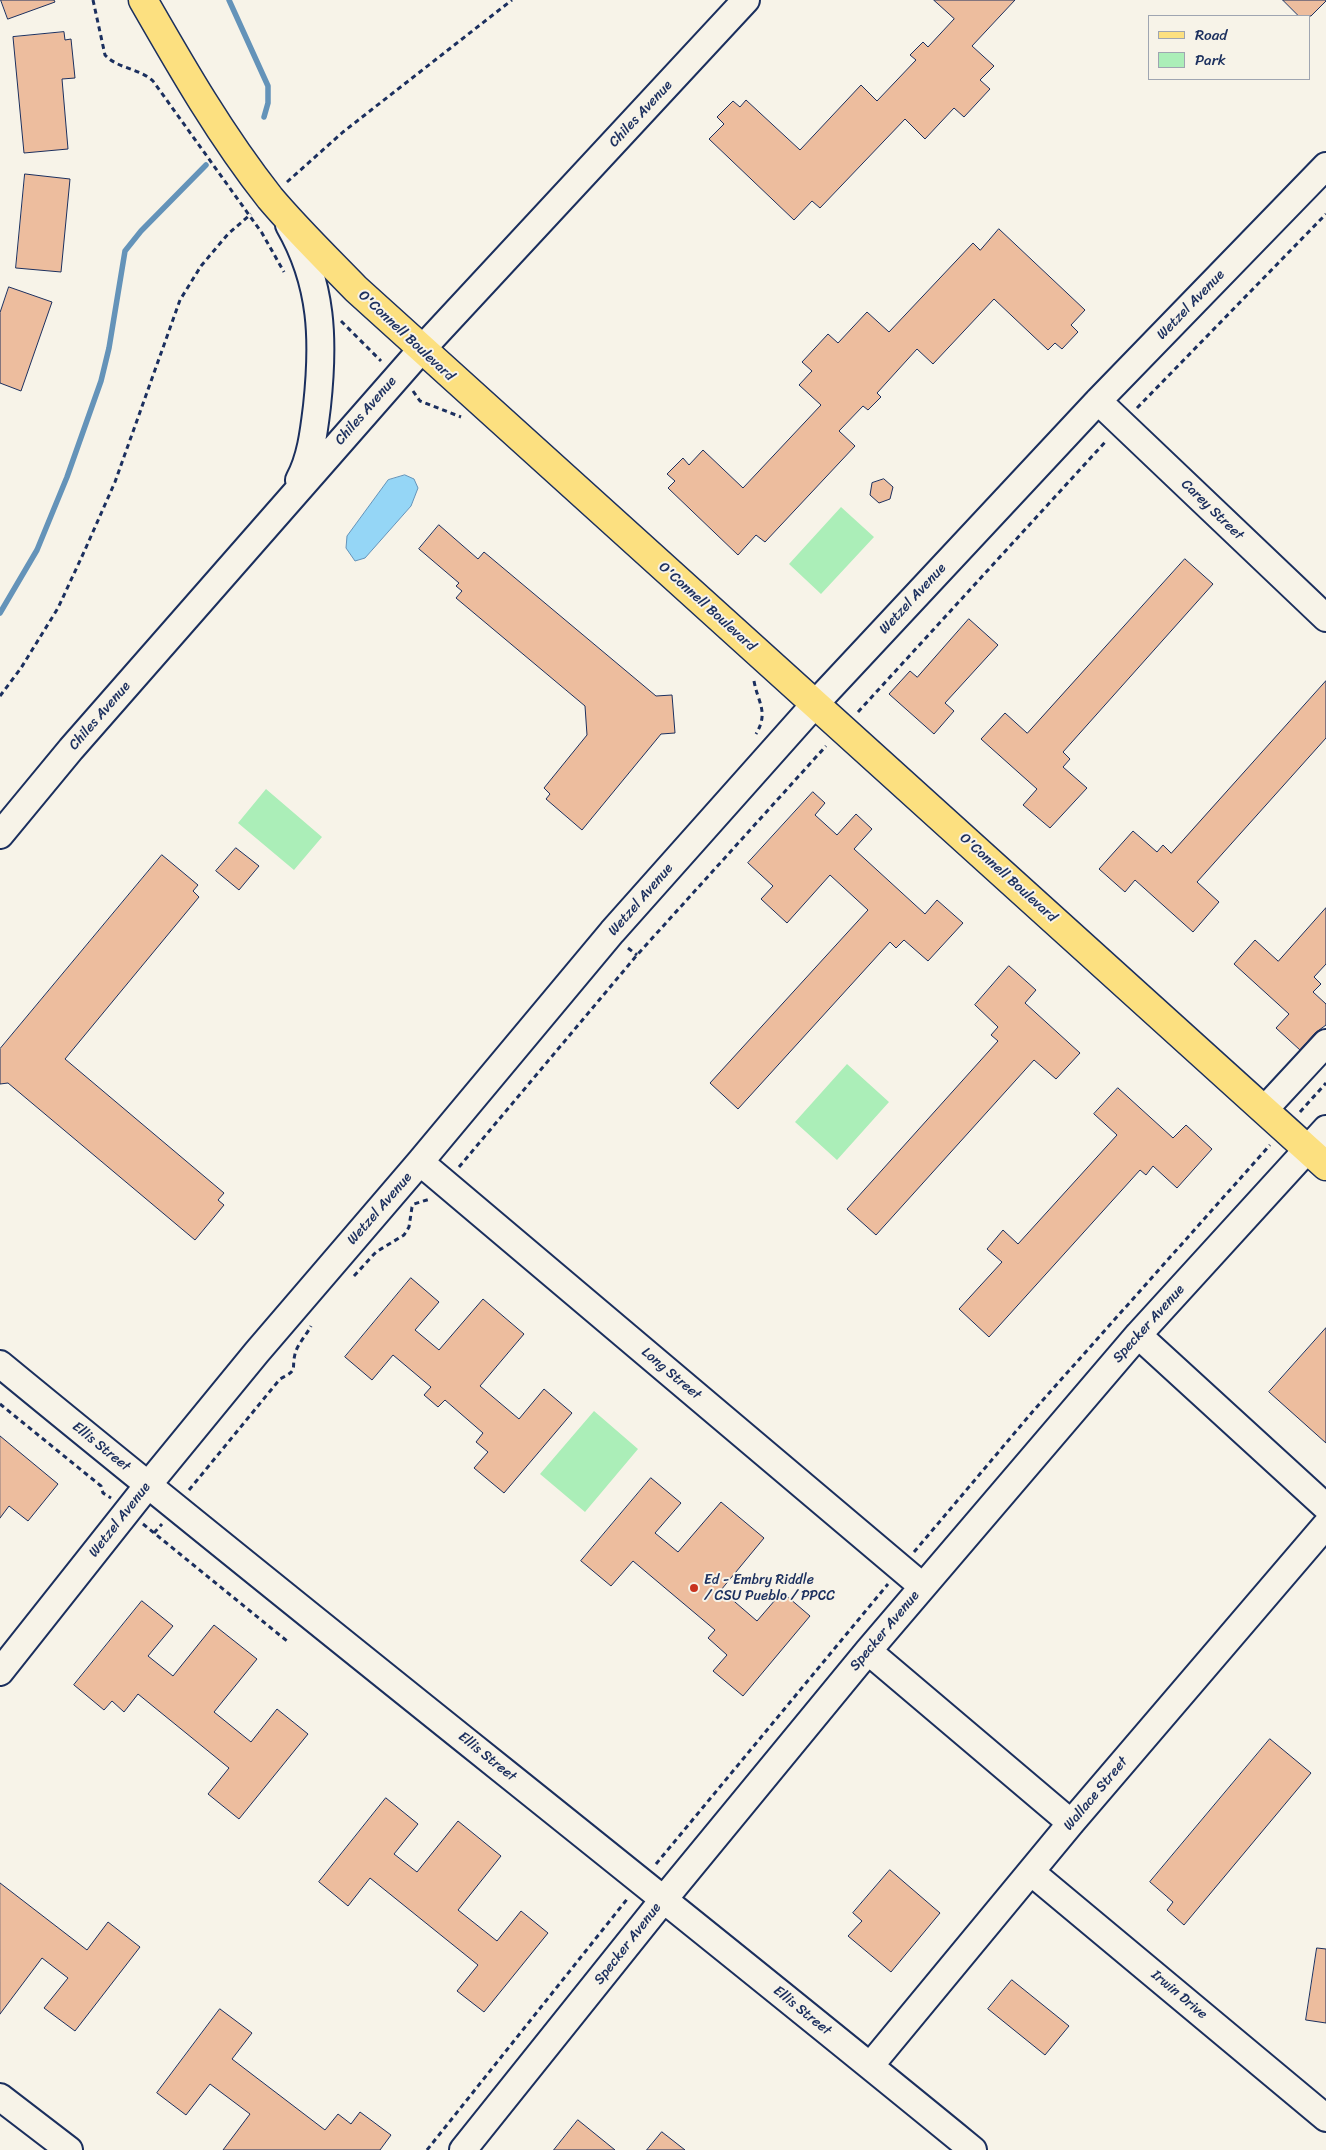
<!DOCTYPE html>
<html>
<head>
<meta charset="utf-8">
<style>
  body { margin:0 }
  #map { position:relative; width:1326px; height:2150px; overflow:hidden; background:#f7f3e8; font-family:Sriracha,sans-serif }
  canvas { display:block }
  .legend { position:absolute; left:1148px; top:15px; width:162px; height:65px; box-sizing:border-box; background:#f7f3e8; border:1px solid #9fa5b1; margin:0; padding:6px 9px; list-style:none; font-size:15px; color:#1b2f5e }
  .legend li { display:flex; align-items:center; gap:10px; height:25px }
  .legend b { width:25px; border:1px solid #9fa5b1 }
</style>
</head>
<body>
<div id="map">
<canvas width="1326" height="2150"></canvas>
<ul class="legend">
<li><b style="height:6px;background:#fce080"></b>Road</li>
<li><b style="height:14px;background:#abeeb8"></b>Park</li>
</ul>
</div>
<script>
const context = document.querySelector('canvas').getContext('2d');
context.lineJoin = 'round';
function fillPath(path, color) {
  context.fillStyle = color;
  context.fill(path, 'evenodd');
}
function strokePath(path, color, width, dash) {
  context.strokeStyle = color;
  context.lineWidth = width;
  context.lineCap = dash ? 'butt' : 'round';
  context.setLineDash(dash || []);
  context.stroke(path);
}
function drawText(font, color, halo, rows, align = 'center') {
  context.font = font + ' Sriracha,sans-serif';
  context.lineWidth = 4;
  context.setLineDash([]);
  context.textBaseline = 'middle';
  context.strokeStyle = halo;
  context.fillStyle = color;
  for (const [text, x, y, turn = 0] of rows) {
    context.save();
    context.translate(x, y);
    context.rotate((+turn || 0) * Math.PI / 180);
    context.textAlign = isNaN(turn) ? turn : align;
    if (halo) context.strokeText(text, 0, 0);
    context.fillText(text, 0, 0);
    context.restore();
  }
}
fillPath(new Path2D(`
  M841 507 874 537 821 594 789 564Z
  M266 789 322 837 294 870 238 823Z
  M847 1064 889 1102 837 1160 795 1122Z
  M594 1411 638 1449 585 1512 540 1474Z`), '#abeeb8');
const water = new Path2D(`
  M405 475 414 479 418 488 411 506 365 558 355 561 346 548 347 536 388 480Z`);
fillPath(water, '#95d6f6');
strokePath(water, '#6493b9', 1);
strokePath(new Path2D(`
  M229 0 268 86V103L264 117
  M0 613 37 550 67 477 101 381 109 348 125 251 141 231 206 165`), '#6493b9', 5.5);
const building = new Path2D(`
  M1 0H54L55 2 8 19Z
  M934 0H1015L972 46 994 66 980 80 990 89 964 117 954 108 925 139 905 119 820 208 812 201 794 220 709 139 724 124 717 117 733 101 740 107 746 100 800 150 861 85 877 101 916 60 910 55 923 42 928 47 954 19Z
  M1283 0H1326V1L1311 16H1299Z
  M64 32 65 40 71 39 75 78 62 79 68 149 24 153 13 37Z
  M25 174 70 179 61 272 16 268Z
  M999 229 1085 310 1071 325 1078 332 1062 349 1055 343 1048 350 994 299 933 364 917 349 877 393 881 397 868 410 863 406 839 431 855 446 765 542 756 535 738 555 668 488 675 481 667 474 683 458 689 465 703 450 743 488 821 405 799 385 812 371 802 362 828 334 838 343 867 312 889 332 973 243 980 250Z
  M9 287 52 302 21 391 0 383V313Z
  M884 479 893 487 890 499 879 503 870 495 872 483Z
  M439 525 478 559 484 552 656 696 672 695 675 733 661 734 582 830 546 799 550 794 544 788 587 735 585 706 456 598 462 591 456 586 459 583 419 549Z
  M1185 559 1213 584 1063 752 1070 759 1063 767 1087 788 1050 828 1023 805 1037 789 981 739 1005 713 1027 733Z
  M969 619 998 645 945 703 954 711 934 734 889 694 910 671 917 677Z
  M1326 681V738L1197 882 1219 902 1193 932 1135 880 1125 892 1099 869 1133 831 1157 852 1163 845 1171 853Z
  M813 792 825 803 815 815 837 835 856 814 872 829 854 849 925 914 937 900 963 923 928 961 904 940 896 948 890 942 738 1109 710 1083 868 910 830 875 787 923 761 899 773 886 748 863Z
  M236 848 259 866 239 890 216 871Z
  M162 855 198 885 193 891 199 897 65 1059 224 1193 218 1200 224 1205 195 1240 8 1083 0 1084V1049Z
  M1326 908V964L1314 977 1321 984 1313 992 1326 1004V1025L1315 1033 1300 1050 1276 1028 1289 1014 1234 964 1255 940 1278 961Z
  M1009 966 1036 990 1025 1003 1080 1053 1056 1079 1034 1060 876 1235 847 1209 998 1041 991 1035 998 1027 975 1005Z
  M1118 1088 1173 1138 1186 1125 1212 1149 1177 1188 1153 1166 1146 1175 1140 1170 989 1337 959 1309 1002 1262 987 1249 1003 1230 1018 1244 1117 1135 1094 1114Z
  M411 1278 439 1302 415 1330 439 1350 483 1299 524 1334 480 1386 519 1419 544 1389 572 1413 504 1493 474 1468 488 1452 476 1442 483 1433 445 1400 438 1407 424 1395 431 1387 393 1355 372 1380 345 1357Z
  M1326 1328V1443L1269 1392Z
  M0 1436 58 1484 28 1521 9 1506 0 1518Z
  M651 1478 681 1503 655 1533 678 1552 721 1502 764 1538 721 1590 757 1621 782 1592 810 1616 743 1696 713 1671 727 1655 708 1638 715 1630 633 1561 611 1586 581 1561Z
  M142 1601 173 1626 148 1656 173 1676 214 1625 257 1659 214 1712 251 1742 277 1709 308 1734 239 1819 208 1794 229 1768 138 1694 124 1712 112 1701 104 1710 74 1685Z
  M1270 1739 1311 1773 1184 1925 1167 1910 1173 1902 1150 1882Z
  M386 1798 418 1824 394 1854 417 1872 458 1821 501 1856 458 1910 497 1941 521 1911 548 1933 484 2012 457 1991 478 1965 370 1878 348 1906 319 1882Z
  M890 1870 940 1913 891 1972 848 1936 862 1921 853 1913Z
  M0 1883 87 1950 108 1922 140 1947 75 2031 44 2008 68 1978 42 1958 0 2014Z
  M1317 1948 1326 1949V2023L1306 2020Z
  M1012 1980 1069 2026 1045 2055 988 2009Z
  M220 2009 252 2033 232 2059 325 2130 338 2114 351 2124 360 2112 391 2135 380 2150H223L250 2114 210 2084 186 2115 157 2093Z
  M578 2120 615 2150H554Z
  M662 2132 685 2150H647Z`);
fillPath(building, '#edbd9e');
strokePath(building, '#1b2f5e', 1);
const minor = new Path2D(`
  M289 225C323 284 324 341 317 406 314 431 311 458 299 480
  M1098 401 1326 618
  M0 835 71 749 421 350 746 0
  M1264 1110 1326 1043
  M420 1162 922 1586
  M1138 1335 1326 1507
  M0 1364C322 1629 651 1886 973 2150
  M868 1651 1071 1823
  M0 1672 148 1485 257 1352 420 1162 612 932 815 704 1098 401 1326 166
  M1031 1872 1326 2118
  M870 2066 1071 1823 1326 1525
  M0 2097 69 2150
  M463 2150 664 1899 868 1651 1138 1335 1326 1129`);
const major = new Path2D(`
  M143 0C182 68 221 136 270 198 297 230 327 259 356 289L1326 1166`);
strokePath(minor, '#1b2f5e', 30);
strokePath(major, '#1b2f5e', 31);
strokePath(new Path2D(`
  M93 0 105 55C118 69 139 68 153 81L262 233 284 272
  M287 182 343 132 512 0
  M341 321 381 361
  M413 391 420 401 461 417
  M1137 408 1326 214
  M754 681C758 703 769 712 756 734
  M0 696 21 668 58 608 84 552 115 482 180 300 201 266 228 234 251 214
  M858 712 1107 440
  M628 948 637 955
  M1300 1112 1326 1083
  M459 1167 637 955 826 746
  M354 1276 376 1252 404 1235 409 1227 412 1207 414 1204 430 1199
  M0 1404 101 1486 103 1493 111 1498
  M189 1490 280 1379C299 1369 291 1371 295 1354 297 1345 307 1334 311 1326
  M143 1524 287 1641
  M154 1533 162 1524
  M914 1552 1034 1410 1270 1145
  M656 1864 888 1584
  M427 2150 628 1898`), '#1b2f5e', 3, [5, 4]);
strokePath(minor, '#f7f3e8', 26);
strokePath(major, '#fce080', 28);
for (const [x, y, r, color] of [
  [694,1588,5,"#c8321e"]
]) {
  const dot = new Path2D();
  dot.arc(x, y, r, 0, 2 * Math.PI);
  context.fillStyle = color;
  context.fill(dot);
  strokePath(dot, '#f7f3e8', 2);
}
drawText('14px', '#1b2f5e', '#f7f3e8', [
  ["Chiles Avenue",641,114,-47],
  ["Wetzel Avenue",1191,305,-46],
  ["O'Connell Boulevard",406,336,43],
  ["Chiles Avenue",366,411,-49],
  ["Carey Street",1212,510,44],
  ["Wetzel Avenue",913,599,-47],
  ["O'Connell Boulevard",707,607,42],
  ["Chiles Avenue",100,716,-49],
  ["O'Connell Boulevard",1008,878,42],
  ["Wetzel Avenue",641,900,-49],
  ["Wetzel Avenue",380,1209,-49],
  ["Specker Avenue",1149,1324,-48],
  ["Long Street",671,1374,40],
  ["Ellis Street",101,1447,39],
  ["Wetzel Avenue",120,1520,-52],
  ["Specker Avenue",885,1631,-50],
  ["Ellis Street",487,1757,39],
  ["Wallace Street",1096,1794,-50],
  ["Specker Avenue",628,1944,-52],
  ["Irwin Drive",1179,1995,40],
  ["Ellis Street",802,2011,39]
]);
drawText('14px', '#1b2f5e', '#f7f3e8', [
  ["Ed - Embry Riddle",704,1580],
  ["/ CSU Pueblo / PPCC",704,1596]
], 'left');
</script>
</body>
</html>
